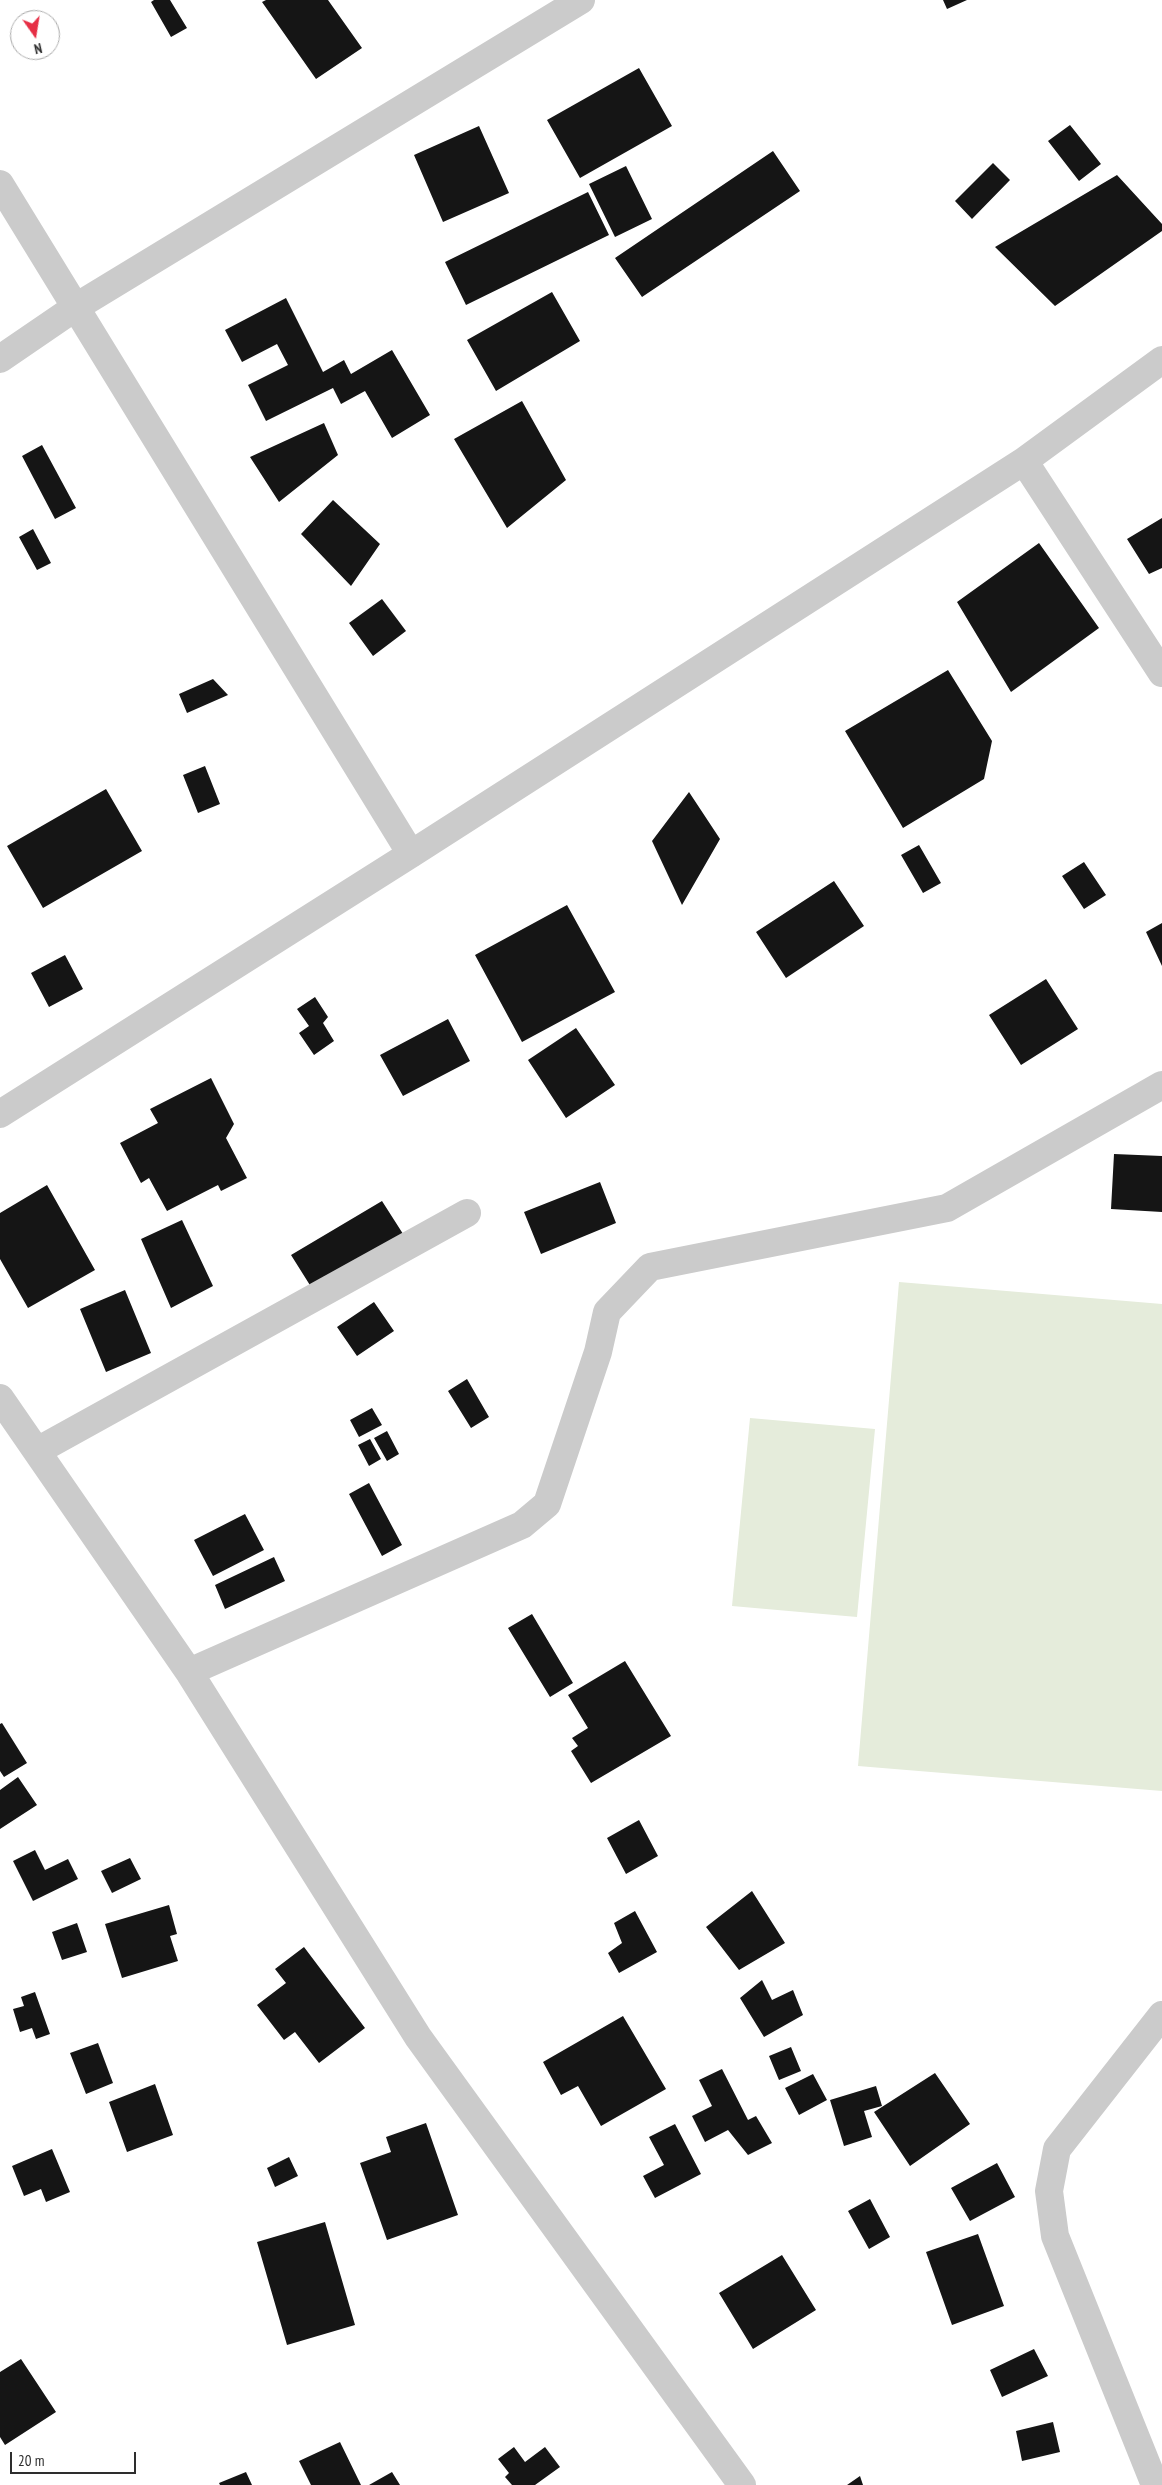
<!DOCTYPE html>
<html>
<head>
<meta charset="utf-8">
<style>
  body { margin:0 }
  #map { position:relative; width:1162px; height:2485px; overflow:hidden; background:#fff; font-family:"PT Sans Narrow",sans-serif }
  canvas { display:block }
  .north { position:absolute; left:10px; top:10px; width:50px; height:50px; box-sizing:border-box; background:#fff; border:1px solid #ababab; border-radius:50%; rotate:167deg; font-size:14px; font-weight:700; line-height:20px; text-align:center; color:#2e2e2e }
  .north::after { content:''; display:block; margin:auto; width:18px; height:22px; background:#e62f45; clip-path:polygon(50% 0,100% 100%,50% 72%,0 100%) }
  .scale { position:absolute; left:10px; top:2452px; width:126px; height:22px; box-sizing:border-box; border:2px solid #2e2e2e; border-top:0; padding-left:6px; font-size:15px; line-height:18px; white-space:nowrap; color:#2e2e2e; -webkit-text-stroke:4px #fff; paint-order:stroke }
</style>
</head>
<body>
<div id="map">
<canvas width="1162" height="2485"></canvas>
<div class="north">N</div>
<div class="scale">20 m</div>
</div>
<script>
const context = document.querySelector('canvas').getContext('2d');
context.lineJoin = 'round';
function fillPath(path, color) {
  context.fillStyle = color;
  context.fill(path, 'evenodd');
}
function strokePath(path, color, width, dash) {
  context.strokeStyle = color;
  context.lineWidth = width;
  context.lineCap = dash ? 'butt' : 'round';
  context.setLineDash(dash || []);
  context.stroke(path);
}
fillPath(new Path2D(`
  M899 1282 1162 1304V1791L858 1766Z
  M750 1418 875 1429 857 1617 732 1606Z`), '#e5ecdb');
fillPath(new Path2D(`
  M154 0H170L187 28 171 37 151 2Z
  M266 0H328L362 48 316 79 262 2Z
  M943 0H967L947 9Z
  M639 68 672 126 580 178 547 120Z
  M1070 125 1101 164 1079 181 1048 141Z
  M479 126 509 193 443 222 414 155Z
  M773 151 800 191 642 297 615 258Z
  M993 163 1010 180 972 219 955 201Z
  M626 166 652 219 615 237 589 184Z
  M1117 175 1162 224V231L1055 306 995 247Z
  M588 192 609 235 466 305 445 262Z
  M552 292 580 341 496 391 467 340Z
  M286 298 323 372 344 360 351 374 392 350 430 415 392 438 365 391 341 404 333 388 266 421 248 385 288 365 277 344 242 362 225 330Z
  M522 401 566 480 507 528 454 439Z
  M324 423 338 455 279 502 250 457Z
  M42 445 76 508 55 519 22 456Z
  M333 500 380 544 351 586 301 534Z
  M1162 518V568L1149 574 1127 539Z
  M33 529 51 563 37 570 19 537Z
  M1039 543 1099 628 1011 692 957 602Z
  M382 599 406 631 373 656 349 623Z
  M948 670 992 741 984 779 903 828 845 731Z
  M213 679 228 695 187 713 179 694Z
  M205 766 220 804 198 813 183 775Z
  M106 789 142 851 43 908 7 846Z
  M689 792 720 839 682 905 652 841Z
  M919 845 941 883 923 893 901 855Z
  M1084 862 1106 895 1084 909 1062 876Z
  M834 881 864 926 786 978 756 932Z
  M567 905 615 992 522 1042 475 955Z
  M1162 923V966L1146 932Z
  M65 955 83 989 49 1007 31 973Z
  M1046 979 1078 1029 1021 1065 989 1015Z
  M315 997 328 1017 323 1023 334 1041 314 1055 299 1033 309 1026 297 1009Z
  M448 1019 470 1061 403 1096 380 1055Z
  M576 1028 615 1085 566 1118 528 1060Z
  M211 1078 234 1124 226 1138 247 1178 221 1191 218 1185 167 1211 149 1178 141 1183 120 1143 158 1123 150 1109Z
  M1114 1154 1162 1156V1212L1111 1209Z
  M600 1182 616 1223 541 1254 524 1212Z
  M47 1185 95 1270 28 1308 0 1259V1213Z
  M382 1201 405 1237 313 1290 291 1255Z
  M182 1220 213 1286 171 1308 141 1239Z
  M125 1290 151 1353 106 1372 80 1309Z
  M374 1302 394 1331 357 1356 337 1327Z
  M467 1379 489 1417 471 1428 448 1391Z
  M372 1408 382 1425 359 1437 350 1420Z
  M387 1431 399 1454 387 1461 374 1438Z
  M370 1439 381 1459 369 1466 358 1445Z
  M369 1483 402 1545 382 1556 349 1494Z
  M245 1514 264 1550 213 1576 194 1540Z
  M274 1557 285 1581 225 1609 215 1585Z
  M532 1614 573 1683 550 1697 508 1628Z
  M625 1661 671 1736 591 1783 571 1751 578 1746 572 1738 588 1728 568 1695Z
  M2 1723 27 1763 4 1777 0 1771V1724Z
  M18 1777 37 1805 0 1829V1790Z
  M639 1820 658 1856 626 1874 607 1838Z
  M35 1850 45 1870 68 1859 78 1879 33 1901 13 1861Z
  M130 1858 141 1879 112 1893 101 1871Z
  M752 1891 785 1943 739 1970 706 1927Z
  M169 1905 177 1934 170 1936 178 1961 122 1978 105 1924Z
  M635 1911 657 1952 619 1973 608 1953 622 1943 614 1923Z
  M77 1923 87 1952 62 1960 52 1932Z
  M304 1947 365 2028 319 2063 295 2032 284 2040 257 2005 286 1983 275 1969Z
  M762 1980 772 2000 793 1990 803 2015 764 2037 740 1998Z
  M35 1992 50 2034 36 2039 32 2028 20 2032 13 2009 24 2006 21 1997Z
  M623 2016 666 2089 601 2126 578 2086 561 2095 543 2062Z
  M98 2043 113 2083 86 2094 70 2053Z
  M791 2047 801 2071 779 2080 769 2056Z
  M722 2069 748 2120 756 2116 772 2143 748 2155 728 2130 705 2142 692 2116 712 2106 699 2080Z
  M935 2073 970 2124 910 2166 874 2112Z
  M813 2074 827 2100 799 2115 785 2088Z
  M155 2084 173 2135 127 2152 109 2102Z
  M876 2086 882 2106 864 2111 872 2137 844 2146 830 2100Z
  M426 2123 458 2215 387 2240 360 2163 391 2152 386 2137Z
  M675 2124 701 2174 655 2198 643 2176 664 2165 649 2137Z
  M52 2149 70 2192 46 2202 41 2189 24 2196 12 2166Z
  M289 2157 298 2176 275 2187 267 2168Z
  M997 2163 1015 2197 970 2221 951 2188Z
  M870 2199 890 2237 869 2249 848 2211Z
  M325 2222 355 2325 287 2345 257 2242Z
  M978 2234 1004 2306 952 2325 926 2252Z
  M782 2255 816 2310 753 2349 719 2293Z
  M1034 2349 1048 2376 1002 2397 990 2370Z
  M21 2359 56 2412 5 2445 0 2437V2372Z
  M1053 2422 1060 2452 1022 2461 1016 2431Z
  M340 2442 361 2485H311L299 2461Z
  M514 2447 525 2462 545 2447 560 2467 535 2485H512L505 2477 509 2473 498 2459Z
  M246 2472 252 2485H220L219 2483Z
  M392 2472 400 2485H369Z
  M860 2476 863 2485H847Z`), '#151515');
strokePath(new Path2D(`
  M0 184 411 854
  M0 359 76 307 581 0
  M1024 461 1162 673
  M0 1114 411 854 1024 461 1162 360
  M0 1398 189 1672 418 2037 742 2485
  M37 1451 467 1213
  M189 1672 522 1525 547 1504 598 1352 607 1312 650 1267 947 1208 1162 1085
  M1155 2485 1055 2236 1049 2191 1057 2149 1162 2015`), '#cbcbcb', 28);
</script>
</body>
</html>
